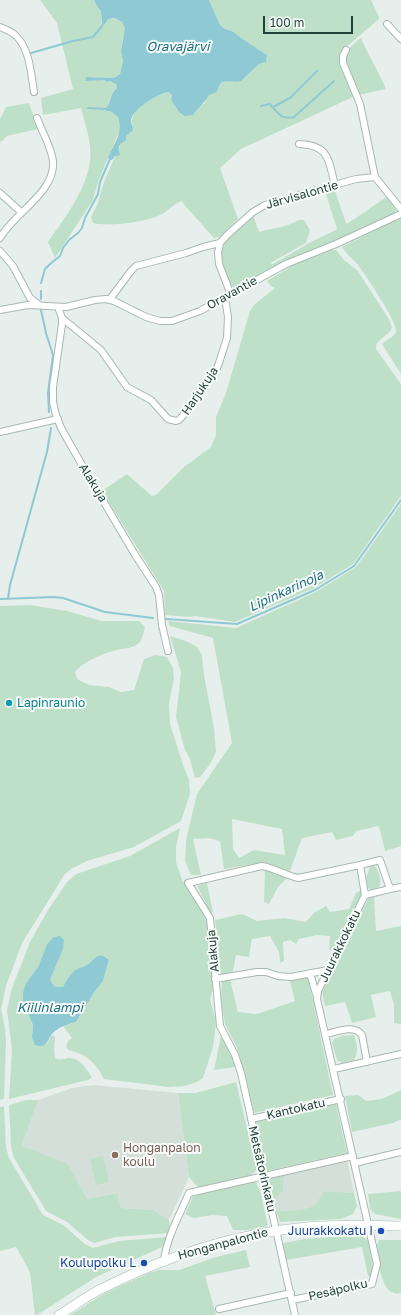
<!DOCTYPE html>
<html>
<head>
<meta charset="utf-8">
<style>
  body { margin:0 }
  #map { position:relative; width:401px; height:1315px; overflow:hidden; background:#e6efeb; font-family:"Golos Text",sans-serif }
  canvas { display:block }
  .scale { position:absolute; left:263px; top:16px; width:90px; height:18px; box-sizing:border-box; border:2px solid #24423a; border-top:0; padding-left:5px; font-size:12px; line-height:14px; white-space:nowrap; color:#24423a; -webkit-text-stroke:3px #f7fbf9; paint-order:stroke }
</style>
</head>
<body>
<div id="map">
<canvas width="401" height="1315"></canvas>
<div class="scale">100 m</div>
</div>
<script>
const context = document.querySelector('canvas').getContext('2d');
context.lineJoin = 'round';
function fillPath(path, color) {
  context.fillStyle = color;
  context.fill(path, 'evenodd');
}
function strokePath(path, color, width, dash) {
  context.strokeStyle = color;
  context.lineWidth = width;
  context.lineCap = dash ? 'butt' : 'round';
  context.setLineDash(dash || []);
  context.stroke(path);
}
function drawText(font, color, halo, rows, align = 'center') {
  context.font = font + ' "Golos Text",sans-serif';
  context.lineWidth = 4;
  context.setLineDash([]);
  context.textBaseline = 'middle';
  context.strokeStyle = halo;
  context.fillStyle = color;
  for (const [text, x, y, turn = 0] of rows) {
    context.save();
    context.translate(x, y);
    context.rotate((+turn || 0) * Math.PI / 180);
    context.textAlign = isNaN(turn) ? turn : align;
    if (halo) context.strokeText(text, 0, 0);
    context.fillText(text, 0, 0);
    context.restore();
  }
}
fillPath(new Path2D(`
  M93 1085 178 1093 189 1177 169 1220 154 1210 121 1208 116 1193 87 1199 72 1171 22 1146 38 1100 72 1088Z
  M347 1159 354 1193 324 1191 314 1206 300 1210 276 1211 273 1201 283 1191 284 1175Z`), '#d4dfda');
fillPath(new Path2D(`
  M40 0H94L97 6 101 10V23L105 24 108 19C117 18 121 20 126 28L123 37 121 51 123 61 120 74 114 78 86 77 104 80 106 82 109 81 116 83 117 88 113 91 106 111H110L118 117 120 130 98 182 93 200 55 258 48 242C66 216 94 181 90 147 89 134 84 121 81 108L43 115 41 98 73 89 57 23Z
  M209 0H371L379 17V19L345 48 341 52 340 56 355 96 241 149 220 168 238 219 220 237 214 238 181 201C173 205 168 211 160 215 147 222 108 227 93 223L91 217 98 203 104 182 121 143 126 141V136L133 126C126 112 155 94 168 92L172 95 171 100 179 112 198 107 205 103 209 94 225 81H241L259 64 264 63 267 58 264 53 247 42 232 31 225 29 220 25Z
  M362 37V41L385 86V89L359 95C354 84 340 61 348 50 352 45 357 41 362 37Z
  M29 103 38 129 7 136 1 142 0 141V119L6 107Z
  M334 190 335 191 346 223 347 224 385 198 388 197 396 210 393 214 355 233 292 258 240 286 234 288 230 285 222 264V247L225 240 253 215 259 232C269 229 279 228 288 225 294 223 298 219 304 220L310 230 306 243 272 262 271 264H273L311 242 336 230 337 229 326 194Z
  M401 219V374L382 344C386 340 393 338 396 332 399 324 365 274 358 265 353 259 347 255 342 247L385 225Z
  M332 250H336L344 260 358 271 390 321 392 328C388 337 375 339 376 349L401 384V496L353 564 314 588 235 622 195 616 190 617 165 615 164 591 102 491 127 474 152 496 156 495 184 467 211 447 216 435V417L226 393 250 311 254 305 275 288 271 286 267 281 295 264Z
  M401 504V846L385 851 379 826 356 831 353 836 336 840 332 832 302 838 290 871 264 862 224 869 220 841 208 838 193 839 201 875H191L185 861 186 840 197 794 232 743 213 638 170 626 168 621 236 628 316 592 356 567ZM232 819 282 829 285 855 254 850 239 858 233 849Z
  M30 605 67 611 102 621H139L145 627C144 632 142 639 140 642 134 649 124 648 116 650 102 654 84 661 75 672L77 679 89 685 109 687 121 692 134 690 144 659 155 655 167 657 173 668 174 678 169 703 170 724 183 765 189 780 190 794 181 821 134 847 87 861 71 869 64 875 55 890 22 943 6 986 1 1009 5 1028 6 1042 4 1099 0 1100V606Z
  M170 636 186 641 197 647 202 655 204 675 214 728 216 752 210 764 200 777 195 778 190 759 185 750 176 717 181 672Z
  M180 828 176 847V862L182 880 202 910 210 931 214 986 210 999 216 1022 213 1047 203 1078 197 1082 184 1086 169 1087 104 1079C95 1062 87 1054 68 1050L66 1046 68 1041 72 1038 63 1026 76 1022 95 991 103 981 109 961C96 949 95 961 85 966 84 967 81 967 79 968 71 971 67 980 63 987H55L50 980 63 949 47 944 38 967 26 983 23 1002 33 1025 32 1037 46 1045 52 1035 55 1037C55 1044 53 1053 56 1059 61 1060 63 1059 68 1058 80 1057 87 1070 92 1077L88 1080 9 1099 12 1050 7 1010 12 988 30 942 48 910 67 882 76 874 130 856Z
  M374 865C379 871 382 880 379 887L373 890 368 888 366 878 370 867Z
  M265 870 287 878 278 887 269 904 264 902Z
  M207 883 213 912 211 913 197 886Z
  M361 890V895L336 951 329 950 330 936 317 935 299 939 296 944 290 940 283 942 284 961 280 963 279 952 270 936 252 939 249 957 236 955 233 971 229 973 221 975 215 920 242 914 257 921 285 918 306 922 315 912 326 906 330 912 349 909 356 893Z
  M374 896 376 931 401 926V1024L394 1023V1005L390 991 371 995 376 1017 352 1023 345 1002 325 1006 322 992 369 897Z
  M308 977 333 1095 254 1113 237 1048 225 1024 221 1001 222 979H230L238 1012 257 1014 295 1001 290 981Z
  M354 1035C357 1044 359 1051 354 1060L342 1063 337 1060 332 1043 334 1039 341 1036Z
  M221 1036 229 1050 235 1067 214 1070Z
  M236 1082 257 1170 248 1177 198 1187 189 1177 178 1093H196Z
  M401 1090V1119L393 1123 352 1132 345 1096 358 1095 366 1101 382 1099Z
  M26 1100H38L22 1146 66 1163 72 1171 87 1199 117 1193 121 1208 154 1210 169 1220 170 1227 169 1233 116 1237 94 1243 88 1240 67 1222 46 1211 14 1158 11 1146 9 1105Z
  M336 1104 347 1153 267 1171 256 1122Z
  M4 1106 6 1147 9 1158 43 1215 63 1225 85 1244 93 1248 119 1241 167 1237 162 1247 96 1277 37 1315H35L30 1272 16 1247 0 1251V1107Z
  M103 1156 109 1182 96 1185 90 1159Z
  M284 1175 283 1191 273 1201 267 1178Z
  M255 1182 260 1190 268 1226 248 1230H233L227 1216 212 1215 194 1218 185 1214 193 1196Z
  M324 1191 354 1193 357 1206 353 1214 341 1219 280 1222 276 1211 300 1210 314 1206Z
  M401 1191V1219L375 1214 370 1209 368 1194Z
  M344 1236 363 1237 368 1240 373 1267 372 1276H368L362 1247 286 1260 283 1245 284 1243 304 1239Z
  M379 1240H401V1293C379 1298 379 1258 377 1245Z
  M246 1250 250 1267 205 1276 216 1315H70L105 1293 149 1273 159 1270H179L216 1257Z`), '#bfe0c8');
fillPath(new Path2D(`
  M94 0H209L220 25 225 29 232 31 247 42 264 53 267 55 266 62 259 64 241 81C230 84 221 75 217 92L209 95C205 103 198 107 193 115L185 116 179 112 171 100 172 95 168 92C157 94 133 109 131 120 131 124 133 126 133 130L126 136V141C119 143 117 147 120 154L118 156H115L112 160 108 158C115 141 123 135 118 117L110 111H106V108C112 102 109 94 117 88L116 84 110 81 106 82 104 80 85 81 86 77 114 78 120 74 123 61 121 51 125 28 122 22 114 18 108 19 105 24 102 26 101 11 97 6Z
  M60 936 64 940 63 949 50 980 55 987H63C67 980 71 971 79 968 81 967 84 967 85 966 95 961 96 949 109 960L103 981 95 991 76 1022C68 1024 62 1026 55 1031 46 1038 50 1049 35 1045L32 1037 33 1025 23 1002V993L26 983 38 967 47 944 54 937Z`), '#8ec9d4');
strokePath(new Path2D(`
  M31 53 73 41 93 37 102 26
  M261 106 270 104C278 113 281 120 294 117L334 81
  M273 107 290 98 317 71
  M88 108 106 109
  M41 283 45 269 50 264 60 256 63 248 69 240 78 233 82 228 85 218 98 194 100 182 110 159
  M41 299V291
  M41 310 46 333 53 355 48 393 49 412
  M0 599 54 597 63 598 105 612 153 618
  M8 599 10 585 47 452 51 428
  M166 619 237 624 315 590 354 566 401 500`), '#8ec9d4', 2);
const street = new Path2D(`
  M387 24 401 39
  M0 27C5 29 10 31 14 34 30 47 31 74 34 92
  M346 50 343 56V63L360 104 375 177
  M299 144C330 145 328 160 335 185
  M0 193 21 212
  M0 238C14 213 56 192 53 161 51 146 42 132 37 118
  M0 251 13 266 30 298 38 304
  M231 295 219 264 218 253 220 243 227 235 253 212 265 205 313 191 356 179 375 177 401 209
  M110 299 131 271 136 266 186 253 203 247 220 243
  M58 307 62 318V324L53 387V402L56 415 61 428 82 465 134 553 156 587 159 595 162 625 168 651
  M0 310 28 305 66 307 95 300 106 299 114 301 146 317 160 321H172L200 311 286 264 336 244 401 214
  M62 318 101 350 127 387 151 400 168 419 176 421 179 420 187 411 202 388 217 368 219 363 227 338 228 317 225 298
  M0 432 58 419
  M360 865 380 860 390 889 401 887
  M365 895 390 889
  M310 973 316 994
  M215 979 257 972H266L278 976 291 977 328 970
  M326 1034C337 1032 354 1024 362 1035L367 1062
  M334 1069 401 1054
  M251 1119 341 1099
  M355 1163 401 1152
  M164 1260C167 1237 180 1214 189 1193L353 1156
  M292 1300 372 1284 377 1264 317 999 318 991 365 895 360 865 298 878C286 875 274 868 262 866L188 883 210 918 220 1026 235 1055 241 1073 295 1315
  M219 1309 291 1293`);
const secondary = new Path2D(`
  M59 1315C74 1306 88 1295 103 1288 167 1256 236 1233 307 1227 338 1224 369 1225 401 1226`);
strokePath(street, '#a8b8b2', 8);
strokePath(secondary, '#a4bbb3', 10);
strokePath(street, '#fff', 6);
strokePath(secondary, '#fff', 9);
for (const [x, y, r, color] of [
  [9,703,4,"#0f9aa8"],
  [115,1155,4,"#8d6e63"],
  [381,1231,4,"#1a4fb4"],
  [144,1263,4,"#1a4fb4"]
]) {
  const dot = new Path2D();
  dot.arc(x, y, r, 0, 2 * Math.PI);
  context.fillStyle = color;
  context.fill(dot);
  strokePath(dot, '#f7fbf9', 1.5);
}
drawText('12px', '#24423a', '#f7fbf9', [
  ["Järvisalontie",302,195,-16],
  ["Oravantie",232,293,-29],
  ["Harjukuja",200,391,-56],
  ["Alakuja",93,483,59],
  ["Juurakkokatu",340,946,-64],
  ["Alakuja",213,951,-95],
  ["Kantokatu",296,1109,-13],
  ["Metsätorinkatu",262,1169,77],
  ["Honganpalontie",223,1244,-15],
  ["Pesäpolku",338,1290,-13]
]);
drawText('12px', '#0d838f', '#f7fbf9', [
  ["Lapinraunio",17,703]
], 'left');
drawText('12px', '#785e54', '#f7fbf9', [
  ["Honganpalon",123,1148],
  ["koulu",123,1162]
], 'left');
drawText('12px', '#164399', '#f7fbf9', [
  ["Juurakkokatu I",373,1231],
  ["Koulupolku L",136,1263]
], 'right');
drawText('italic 13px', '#1c6f80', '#f7fbf9', [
  ["Oravajärvi",178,47],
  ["Lipinkarinoja",286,591,-25],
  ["Kiilinlampi",50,1008]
]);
</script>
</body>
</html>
